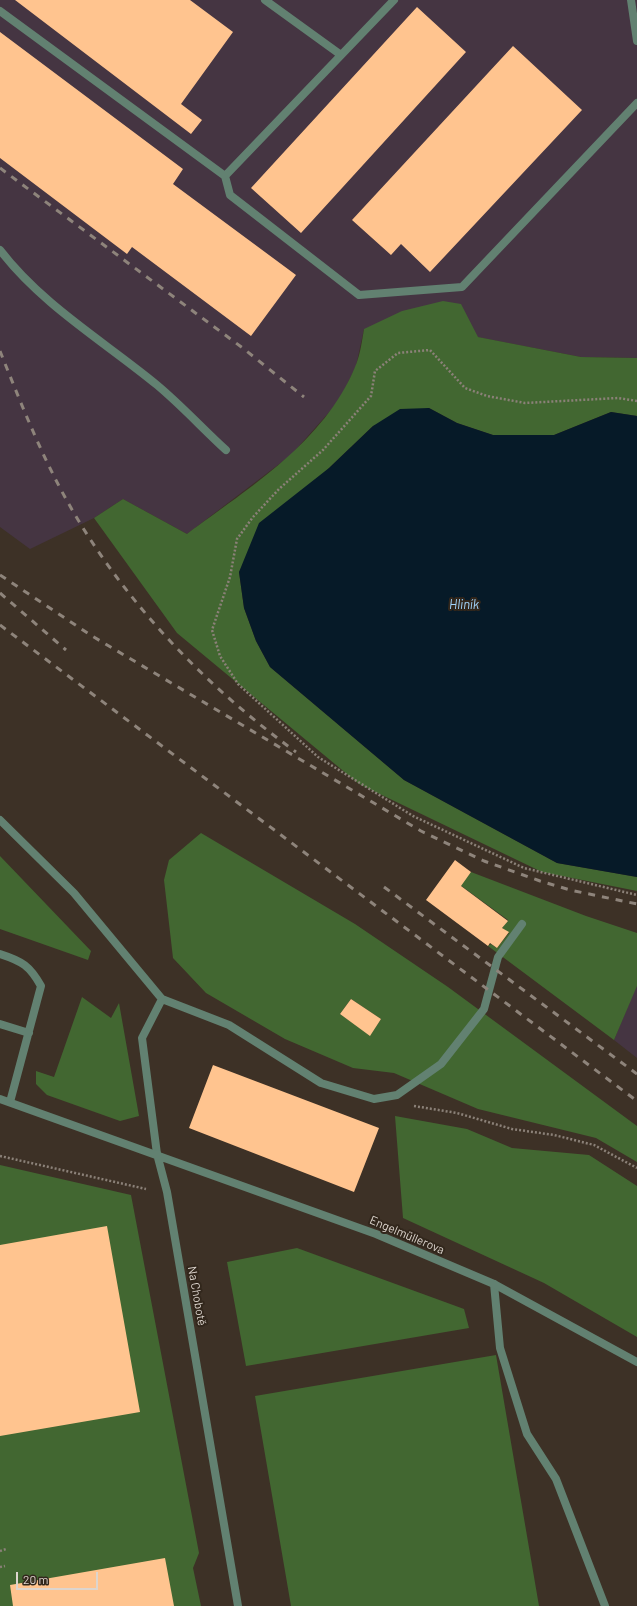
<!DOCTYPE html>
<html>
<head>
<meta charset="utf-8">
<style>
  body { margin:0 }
  #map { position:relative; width:637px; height:1606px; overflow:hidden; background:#3d3126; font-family:Barlow,sans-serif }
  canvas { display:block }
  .scale { position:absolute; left:16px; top:1572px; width:82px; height:18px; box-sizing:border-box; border:2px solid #ddd5ce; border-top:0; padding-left:5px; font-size:12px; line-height:14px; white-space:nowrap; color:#ddd5ce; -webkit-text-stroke:3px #32271c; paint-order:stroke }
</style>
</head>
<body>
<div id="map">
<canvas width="637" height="1606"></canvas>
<div class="scale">20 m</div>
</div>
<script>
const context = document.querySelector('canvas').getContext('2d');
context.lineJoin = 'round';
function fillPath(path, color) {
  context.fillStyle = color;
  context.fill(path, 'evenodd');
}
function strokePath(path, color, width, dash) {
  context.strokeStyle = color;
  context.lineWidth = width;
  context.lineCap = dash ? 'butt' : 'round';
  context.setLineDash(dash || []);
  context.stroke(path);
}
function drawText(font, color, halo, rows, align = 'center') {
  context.font = font + ' Barlow,sans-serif';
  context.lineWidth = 4;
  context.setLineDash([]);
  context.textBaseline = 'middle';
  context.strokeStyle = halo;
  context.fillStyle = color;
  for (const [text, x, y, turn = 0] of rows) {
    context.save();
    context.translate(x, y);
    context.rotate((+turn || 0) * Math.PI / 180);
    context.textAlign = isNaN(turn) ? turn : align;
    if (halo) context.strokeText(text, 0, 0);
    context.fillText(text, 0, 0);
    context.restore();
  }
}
fillPath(new Path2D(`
  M0 0H637V358L581 357 477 337 364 329 356 366 339 401 291 455 187 534 123 499 94 518 30 549 0 527Z
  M637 984V1058L614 1040Z`), '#453542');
fillPath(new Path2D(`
  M443 301 461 304 478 337 581 357 637 358V416L611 412 554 435H493L457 423 429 408 373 426 329 468 239 572 244 608 256 641 270 667 404 780 557 863 637 877V891L542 872 359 784 177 633 94 518 123 499 187 534C250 487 324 442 355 367 360 356 362 341 364 329L402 311Z
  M201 833 355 924 448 987 637 1126V1162L596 1138 478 1109 394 1073 353 1068 285 1039 206 993 173 958 164 880 169 860ZM351 999 381 1019 370 1035 340 1014Z
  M0 856 91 951 88 960 0 929Z
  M471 872 586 916 637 933V986L614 1040 488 946 491 944 497 948 509 933 502 928 508 920 460 885Z
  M82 997 111 1018 119 1003 139 1116 120 1121 47 1095 36 1084V1071L54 1077Z
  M395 1116 467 1129 512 1148 589 1155 637 1186V1337L544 1283 403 1218Z
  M0 1165 131 1195 199 1553 193 1568 201 1606H0Z
  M297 1248 464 1309 469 1328 246 1366 227 1262Z
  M496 1355 539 1606H291L255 1396Z`), '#426731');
fillPath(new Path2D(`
  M429 408 457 423 493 435H554L611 412 637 416V877L557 863 404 780 270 667 256 641 244 608 239 572 259 523 329 468 373 426 400 409Z`), '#061a28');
fillPath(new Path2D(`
  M15 0H190L233 32 181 104 202 120 191 134Z
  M417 7 466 52 301 233 251 188Z
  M0 32 183 169 173 184 296 275 251 336 132 247 127 254 0 158Z
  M513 46 582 110 430 272 401 244 391 255 352 220Z
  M455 860 471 872 461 886 508 921 502 928 509 932 497 948 490 943 488 946 426 900Z
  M351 999 381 1019 370 1036 340 1014Z
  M213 1065 379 1128 354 1192 189 1128Z
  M107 1226 140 1412 0 1436V1245Z
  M165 1558 174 1606H13L10 1585Z`), '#ffc48f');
strokePath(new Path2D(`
  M637 401 618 398 525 403 487 396 465 388 430 350 398 353 375 371 371 396 323 450 279 489 253 517 237 539 230 577 212 630 220 656 238 684 318 757 413 816 524 868 637 895
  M414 1106 457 1113 512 1129 554 1135 594 1145 637 1168
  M0 1156 146 1189
  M0 1551 6 1549
  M0 1567 5 1566`), '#8b8178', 2.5, [2, 2]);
strokePath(new Path2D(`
  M265 0 341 55
  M631 0 637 41
  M0 11 225 176 230 195 359 295 462 287 637 103
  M225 176 394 0
  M0 250C42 305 105 342 157 385 181 405 203 429 226 450
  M0 820 74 893 162 999
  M0 954C22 961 30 966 41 986L10 1102
  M0 1024 29 1033
  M157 1154 142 1038 162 999 229 1025 321 1083 374 1099 397 1095 441 1064 484 1009 498 957 522 924
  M494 1284 500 1348 527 1434 556 1479 605 1606`), '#628171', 8);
strokePath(new Path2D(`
  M0 1099 376 1234 494 1284 637 1362
  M157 1154 167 1192 238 1606`), '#628171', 8);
strokePath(new Path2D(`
  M0 168 244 349 304 397
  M0 351C20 401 40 452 66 499 122 600 204 685 296 752
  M0 575 92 636 421 831 484 861 540 881 570 890 637 904
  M0 593 66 650
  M0 625 637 1101
  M384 887 637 1074`), '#8e847b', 3, [7, 7]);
drawText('12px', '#ddd5ce', '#32271c', [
  ["Engelmüllerova",407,1235,23],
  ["Na Chobotě",197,1296,80]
]);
drawText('italic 13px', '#a2d4fb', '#32271c', [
  ["Hliník",464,605]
]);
</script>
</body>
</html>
